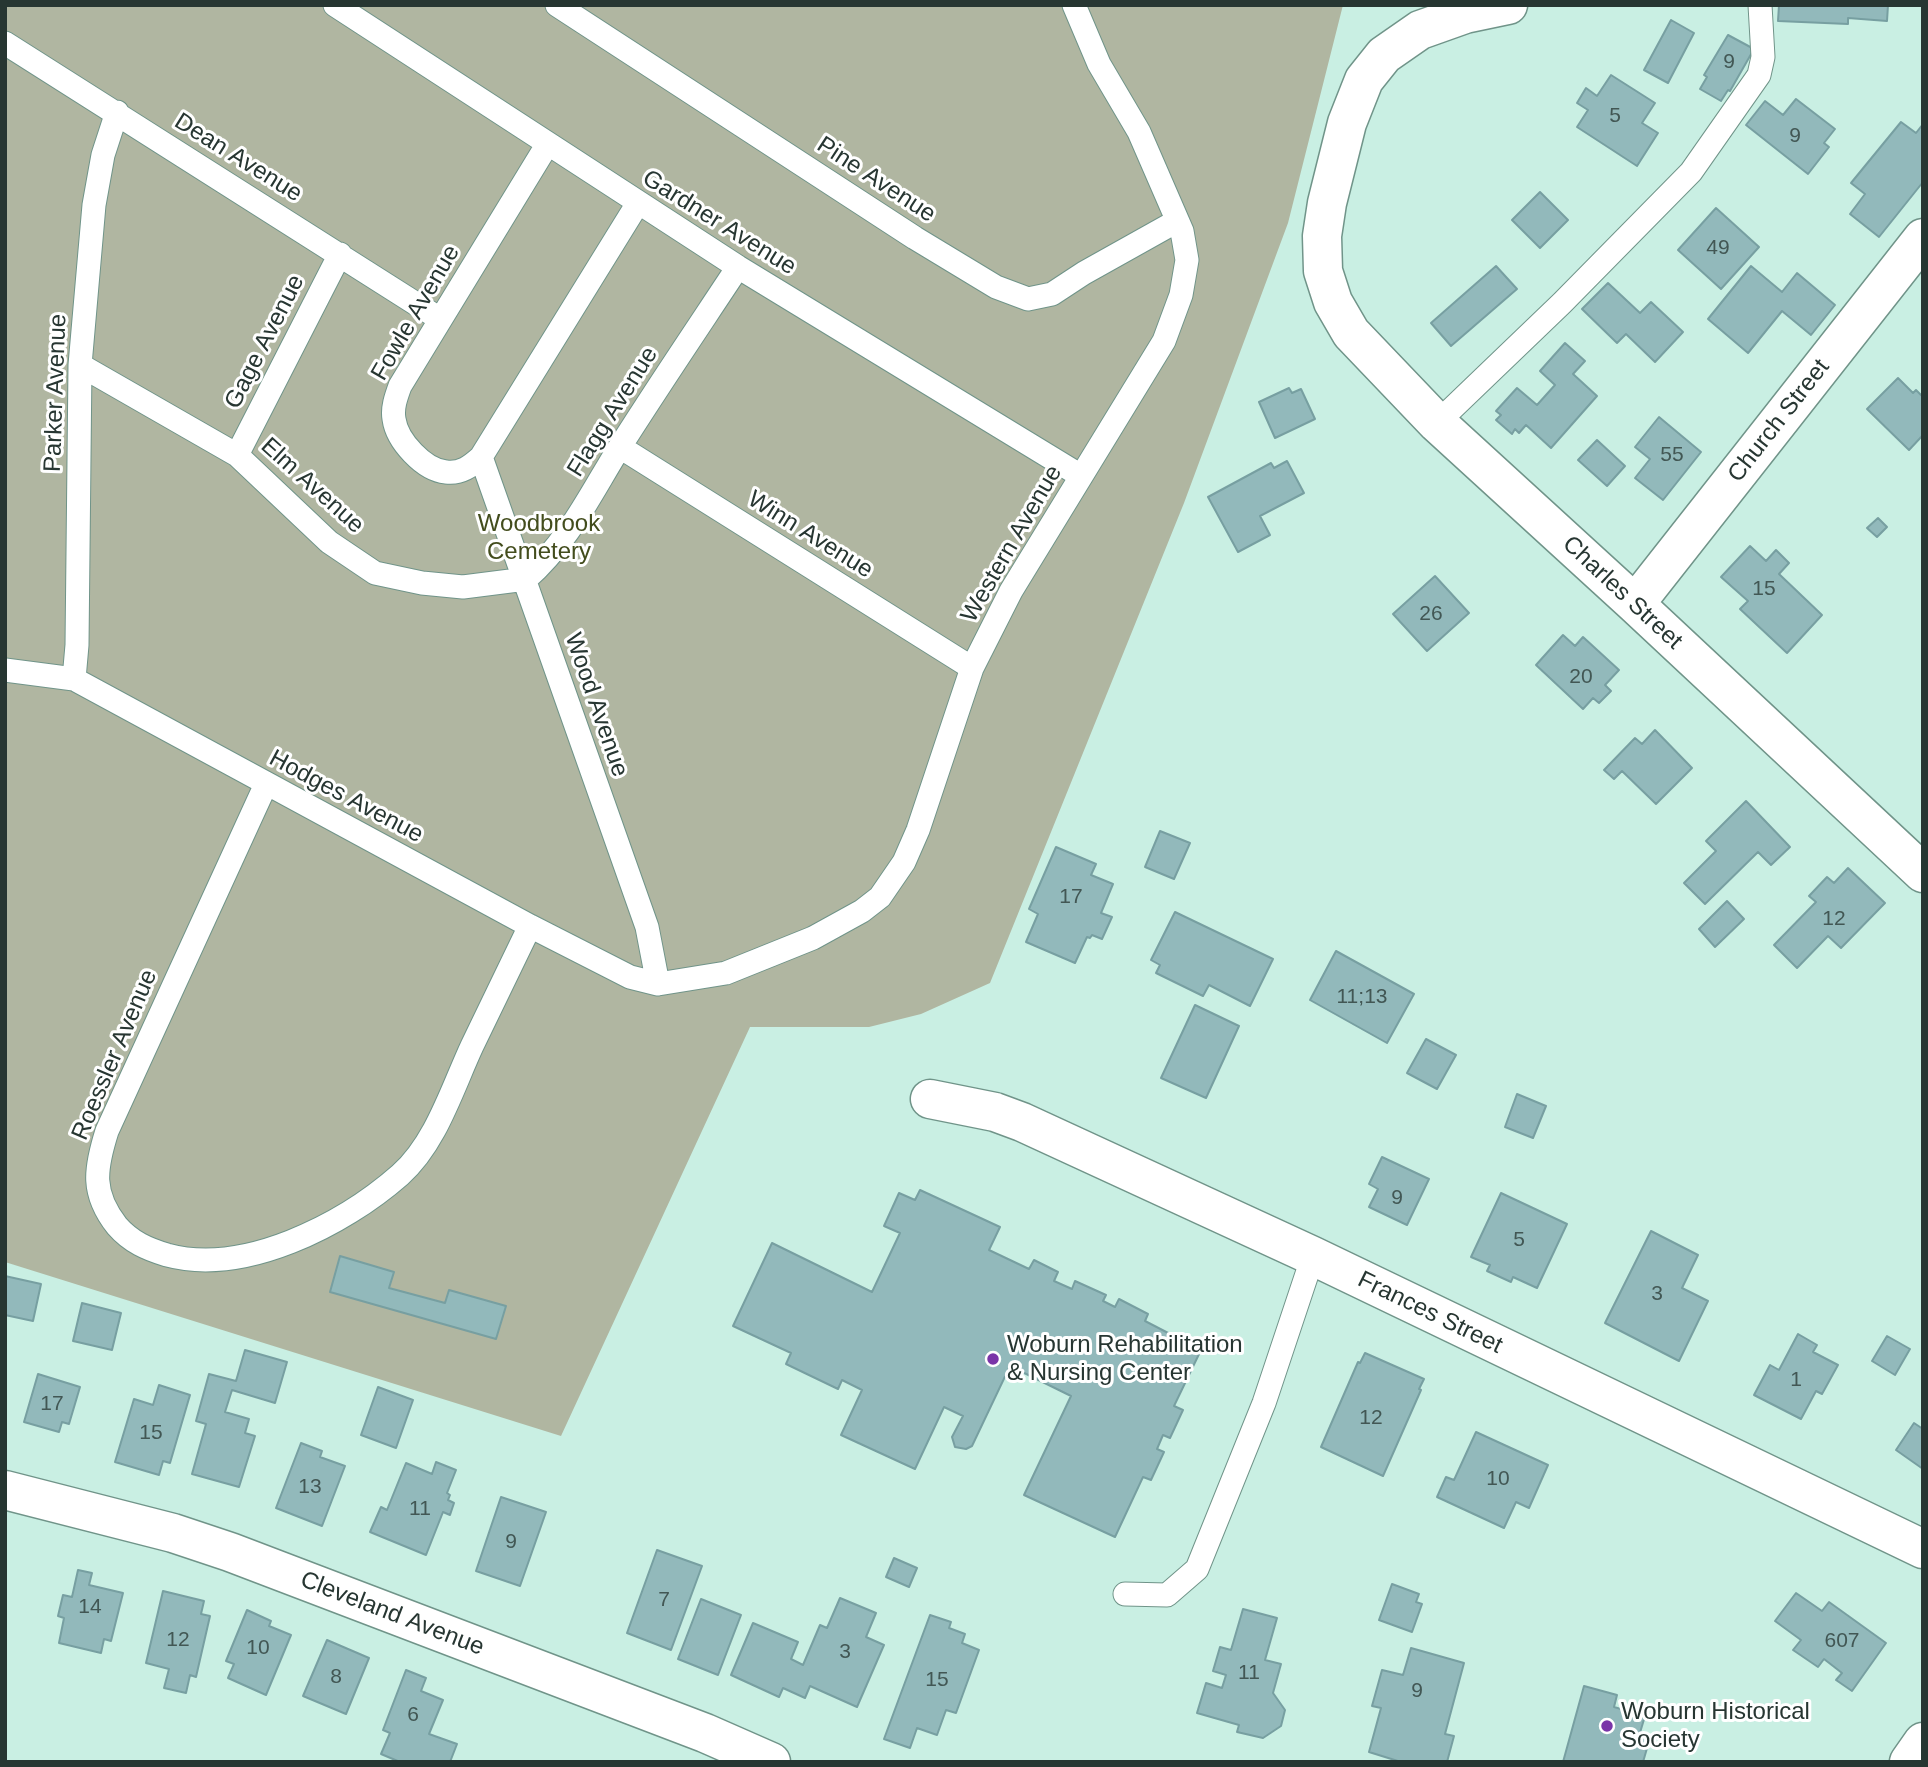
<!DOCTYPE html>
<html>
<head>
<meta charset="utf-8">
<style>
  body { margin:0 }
  #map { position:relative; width:1928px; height:1767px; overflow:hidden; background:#c9efe3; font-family:Helvetica,sans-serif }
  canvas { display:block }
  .frame { position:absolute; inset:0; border:7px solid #273632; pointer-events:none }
</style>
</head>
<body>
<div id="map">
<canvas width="1928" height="1767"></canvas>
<div class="frame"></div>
</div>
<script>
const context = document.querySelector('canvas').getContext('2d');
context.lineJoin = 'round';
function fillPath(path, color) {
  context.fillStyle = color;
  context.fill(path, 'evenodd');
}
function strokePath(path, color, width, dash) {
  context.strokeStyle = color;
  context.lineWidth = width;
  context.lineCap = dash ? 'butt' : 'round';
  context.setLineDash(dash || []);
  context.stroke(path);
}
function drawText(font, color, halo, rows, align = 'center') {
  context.font = font + ' Helvetica,sans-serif';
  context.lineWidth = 6;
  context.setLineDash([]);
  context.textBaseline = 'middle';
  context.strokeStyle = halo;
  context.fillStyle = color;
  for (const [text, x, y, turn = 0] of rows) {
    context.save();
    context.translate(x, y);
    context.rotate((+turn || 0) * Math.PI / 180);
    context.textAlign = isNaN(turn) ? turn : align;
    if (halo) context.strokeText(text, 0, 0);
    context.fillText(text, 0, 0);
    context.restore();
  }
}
fillPath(new Path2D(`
  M5 5H1343L1288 223 1184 503 990 983 921 1014 869 1027H750L561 1436 5 1262Z`), '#b0b6a1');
const building = new Path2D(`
  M1779 5H1888L1887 21 1848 18V24L1778 21Z
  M1671 20 1694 33 1668 83 1644 70Z
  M1728 35 1754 49 1730 91 1728 90 1721 101 1700 89 1707 77 1704 75Z
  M1611 75 1655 103 1642 123 1658 133 1637 166 1577 127 1588 110 1577 103 1586 88 1597 96Z
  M1796 99 1835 129 1824 143 1829 147 1808 174 1746 125 1765 101 1783 115Z
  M1901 122 1916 133 1923 124V182L1879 237 1850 214 1865 194 1851 183Z
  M1540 192 1568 220 1540 248 1512 220Z
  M1716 208 1759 247 1721 289 1678 250Z
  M1496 266 1517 289 1451 346 1431 323Z
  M1751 266 1782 292 1797 273 1835 305 1811 335 1782 311 1748 353 1708 319Z
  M1608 283 1640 313 1651 302 1683 332 1655 362 1626 334 1617 343 1582 309Z
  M1565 343 1585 361 1573 374 1597 396 1551 448 1526 425 1519 433 1515 429 1512 434 1496 420 1501 415 1496 411 1517 388 1537 405 1555 385 1540 371Z
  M1898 378 1913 393 1916 390 1923 397V435L1909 450 1867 409Z
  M1289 388 1292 393 1301 389 1315 419 1275 438 1259 402Z
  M1659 417 1701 452 1663 500 1635 478 1650 459 1635 447Z
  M1597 440 1625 466 1607 486 1578 460Z
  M1287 461 1304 493 1260 516 1270 535 1238 552 1208 497 1271 463 1274 468Z
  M1878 518 1887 527 1877 537 1867 528Z
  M1750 546 1766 561 1776 550 1789 563 1779 574 1822 615 1787 653 1740 609 1748 601 1721 577Z
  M1435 576 1469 613 1427 651 1393 614Z
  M1563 635 1575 646 1583 637 1619 670 1605 685 1611 691 1599 703 1593 698 1583 709 1536 665Z
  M1655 730 1692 768 1656 804 1622 771 1614 779 1604 770 1635 738 1642 744Z
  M1746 801 1790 847 1771 865 1758 852 1705 904 1684 883 1716 851 1706 841Z
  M1160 831 1190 843 1174 879 1145 867Z
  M1056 847 1096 864 1091 875 1113 884 1101 913 1112 917 1102 939 1092 935 1090 938 1087 937 1075 963 1026 942 1038 914 1029 909Z
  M1848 868 1885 903 1841 948 1828 936 1797 968 1774 945 1816 902 1809 896 1827 877 1834 883Z
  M1727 901 1744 919 1715 947 1699 929Z
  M1175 912 1273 959 1250 1006 1209 985 1203 996 1156 973 1160 965 1151 960Z
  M1336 951 1414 994 1387 1043 1310 1000Z
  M1195 1005 1239 1026 1206 1098 1161 1078Z
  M1426 1039 1456 1055 1437 1089 1407 1073Z
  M1517 1094 1546 1106 1533 1138 1505 1127Z
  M1382 1157 1429 1179 1407 1225 1369 1207 1378 1189 1369 1184Z
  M920 1190 1000 1227 989 1250 1029 1269 1034 1260 1058 1272 1054 1281 1072 1289 1075 1281 1106 1295 1103 1301 1115 1307 1119 1299 1148 1314 1145 1321 1201 1350 1174 1406 1183 1410 1170 1438 1163 1435 1157 1449 1164 1452 1151 1480 1143 1477 1115 1537 1024 1495 1071 1396 1010 1366 972 1446 966 1449 955 1447 952 1437 963 1416 944 1407 915 1469 841 1435 862 1390 842 1380 838 1389 786 1364 791 1353 733 1326 772 1243 872 1292 900 1233 884 1226 899 1193 915 1200Z
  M1501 1193 1567 1224 1537 1288 1513 1277 1511 1282 1487 1271 1490 1265 1471 1257Z
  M1651 1231 1698 1255 1682 1288 1708 1301 1679 1361 1605 1323Z
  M340 1256 394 1272 389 1288 445 1303 449 1290 506 1306 496 1339 330 1292Z
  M5 1276 41 1284 33 1321 5 1315Z
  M82 1303 121 1313 112 1350 73 1341Z
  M1798 1334 1817 1345 1813 1352 1838 1365 1822 1394 1816 1391 1801 1419 1754 1395 1770 1365 1779 1370Z
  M1887 1336 1910 1349 1895 1375 1872 1361Z
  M245 1350 287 1362 275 1403 232 1390 225 1412 249 1419 245 1433 255 1436 239 1487 192 1474 206 1424 196 1421 209 1374 236 1381Z
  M1365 1353 1424 1379 1419 1389 1421 1390 1383 1476 1321 1447 1358 1362 1360 1363Z
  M38 1374 80 1387 69 1424 62 1422 59 1432 24 1422Z
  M159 1385 190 1395 170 1463 163 1461 159 1475 115 1462 134 1399 153 1405Z
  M378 1387 413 1400 396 1448 361 1435Z
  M1914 1423 1923 1429V1469L1896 1450Z
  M1476 1432 1548 1465 1529 1508 1516 1502 1504 1528 1437 1497 1446 1477 1454 1480Z
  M301 1443 322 1451 320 1457 345 1466 322 1526 276 1508Z
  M436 1462 456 1470 447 1493 450 1495 448 1500 454 1503 450 1515 443 1512 426 1555 370 1532 381 1507 387 1510 406 1463 432 1474Z
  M501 1497 546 1512 520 1586 476 1571Z
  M657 1550 702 1566 671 1650 627 1633Z
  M894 1558 917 1568 909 1587 886 1577Z
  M78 1570 92 1573 89 1585 123 1593 111 1641 104 1639 101 1653 59 1643 64 1618 58 1616 63 1595 72 1597Z
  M1392 1584 1419 1594 1416 1602 1422 1604 1412 1632 1379 1620Z
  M163 1591 204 1601 201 1614 210 1616 196 1677 190 1675 186 1693 164 1688 169 1669 146 1663Z
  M1796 1593 1822 1611 1829 1602 1886 1643 1852 1691 1836 1680 1842 1673 1824 1659 1818 1667 1793 1650 1801 1640 1775 1621Z
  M840 1598 876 1613 866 1637 884 1645 857 1707 810 1686 805 1698 783 1688 779 1697 731 1675 753 1623 798 1642 791 1659 803 1665 820 1625 827 1628Z
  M701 1599 741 1615 718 1675 678 1659Z
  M1243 1609 1277 1618 1265 1660 1281 1664 1273 1693 1285 1710 1281 1726 1263 1738 1237 1732 1239 1725 1197 1713 1206 1683 1222 1688 1226 1675 1213 1671 1220 1647 1231 1650Z
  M247 1610 271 1621 269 1626 291 1635 266 1695 228 1678 234 1664 226 1661Z
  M930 1615 951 1622 949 1628 965 1634 962 1643 979 1650 956 1713 946 1710 937 1735 917 1728 910 1748 884 1739Z
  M327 1640 369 1658 346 1714 303 1696Z
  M1411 1648 1464 1663 1445 1734 1454 1736 1447 1762H1401L1369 1752 1381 1708 1372 1706 1382 1670 1403 1675Z
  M406 1670 426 1678 421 1691 443 1700 429 1734 457 1744 450 1762H400L381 1754 390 1733 383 1730Z
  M1584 1686 1617 1695 1614 1707 1645 1716 1639 1736 1650 1738 1643 1762H1563Z`);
fillPath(building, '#92b9bb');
strokePath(building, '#779fa1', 2);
const service = new Path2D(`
  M335 5 738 267 1081 476
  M557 5 915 238 996 287 1028 299 1052 294 1084 273 1177 221
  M5 43 440 319
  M547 145 400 386C396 397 392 408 394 419 397 441 424 470 446 472 461 474 471 466 481 457L647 927 658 984
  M80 365 237 455 329 542 375 573 422 583 463 587 526 579
  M1437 423 1562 303 1691 172 1759 75 1763 57 1760 5
  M620 447 972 668
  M237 455 340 254
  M481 457 638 203
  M526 579C569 541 591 493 621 445 659 385 699 326 738 267
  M5 670 74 679 530 926 630 977 658 984 726 973 813 938 862 911 880 897 904 862 918 830 972 668 1011 591 1164 341 1181 295 1187 260 1182 231 1139 132 1099 64 1074 5
  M74 679 77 645 80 365 94 205 103 155 117 112
  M266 784 107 1131C95 1169 91 1193 117 1226 131 1242 147 1249 167 1255 244 1276 343 1225 400 1175 436 1143 452 1089 472 1046 491 1006 511 966 530 926
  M1125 1594 1167 1595 1197 1569 1264 1403 1313 1256`);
const minor = new Path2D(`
  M1508 5 1465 14 1420 30 1384 55 1364 80 1347 123 1327 203 1322 236 1323 271 1333 302 1351 333 1437 423 1635 604 1923 873
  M1635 604 1923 238
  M930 1099 995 1112 1022 1122 1313 1256 1923 1549
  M5 1490 173 1533 230 1552 705 1733 771 1762`);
const primary = new Path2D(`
  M1909 1762 1923 1742`);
strokePath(service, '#709489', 25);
strokePath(minor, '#709489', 41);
strokePath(primary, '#709489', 41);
strokePath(service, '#fff', 23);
strokePath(minor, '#fff', 38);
strokePath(primary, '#fff', 38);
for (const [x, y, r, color] of [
  [993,1359,7,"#7a34a8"],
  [1607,1726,7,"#7a34a8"]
]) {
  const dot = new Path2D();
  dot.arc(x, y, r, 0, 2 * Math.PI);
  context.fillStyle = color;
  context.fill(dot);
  strokePath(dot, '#fff', 2.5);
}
drawText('21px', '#425754', null, [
  ["9",1729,62],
  ["5",1615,116],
  ["9",1795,136],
  ["49",1718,248],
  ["55",1672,455],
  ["15",1764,589],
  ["26",1431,614],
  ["20",1581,677],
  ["17",1071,897],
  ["12",1834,919],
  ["11;13",1362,997],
  ["9",1397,1198],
  ["5",1519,1240],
  ["3",1657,1294],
  ["1",1796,1380],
  ["17",52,1404],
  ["12",1371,1418],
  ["15",151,1433],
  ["10",1498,1479],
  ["13",310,1487],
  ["11",420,1509],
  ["9",511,1542],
  ["7",664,1600],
  ["14",90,1607],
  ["12",178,1640],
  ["607",1842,1641],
  ["10",258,1648],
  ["3",845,1652],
  ["11",1249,1673],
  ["8",336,1677],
  ["15",937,1680],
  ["9",1417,1691],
  ["6",413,1715]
]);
drawText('24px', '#273632', '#fff', [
  ["Dean Avenue",238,158,32],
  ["Pine Avenue",876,180,33],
  ["Gardner Avenue",719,223,32],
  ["Fowle Avenue",416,313,-60],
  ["Gage Avenue",265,342,-63],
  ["Parker Avenue",56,393,-88],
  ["Flagg Avenue",613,412,-58],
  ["Church Street",1779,421,-52],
  ["Elm Avenue",312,486,42],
  ["Winn Avenue",810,535,32],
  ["Western Avenue",1012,544,-60],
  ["Charles Street",1622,593,43],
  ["Wood Avenue",596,705,71],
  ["Hodges Avenue",346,797,28],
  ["Roessler Avenue",115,1055,-67],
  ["Frances Street",1430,1313,26],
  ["Cleveland Avenue",392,1614,21]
]);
drawText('24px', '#434d1d', '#fff', [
  ["Woodbrook",539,524],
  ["Cemetery",539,552]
]);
drawText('24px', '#273632', '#fff', [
  ["Woburn Rehabilitation",1007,1345],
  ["& Nursing Center",1007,1373],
  ["Woburn Historical",1621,1712],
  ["Society",1621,1740]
], 'left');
</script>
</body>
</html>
